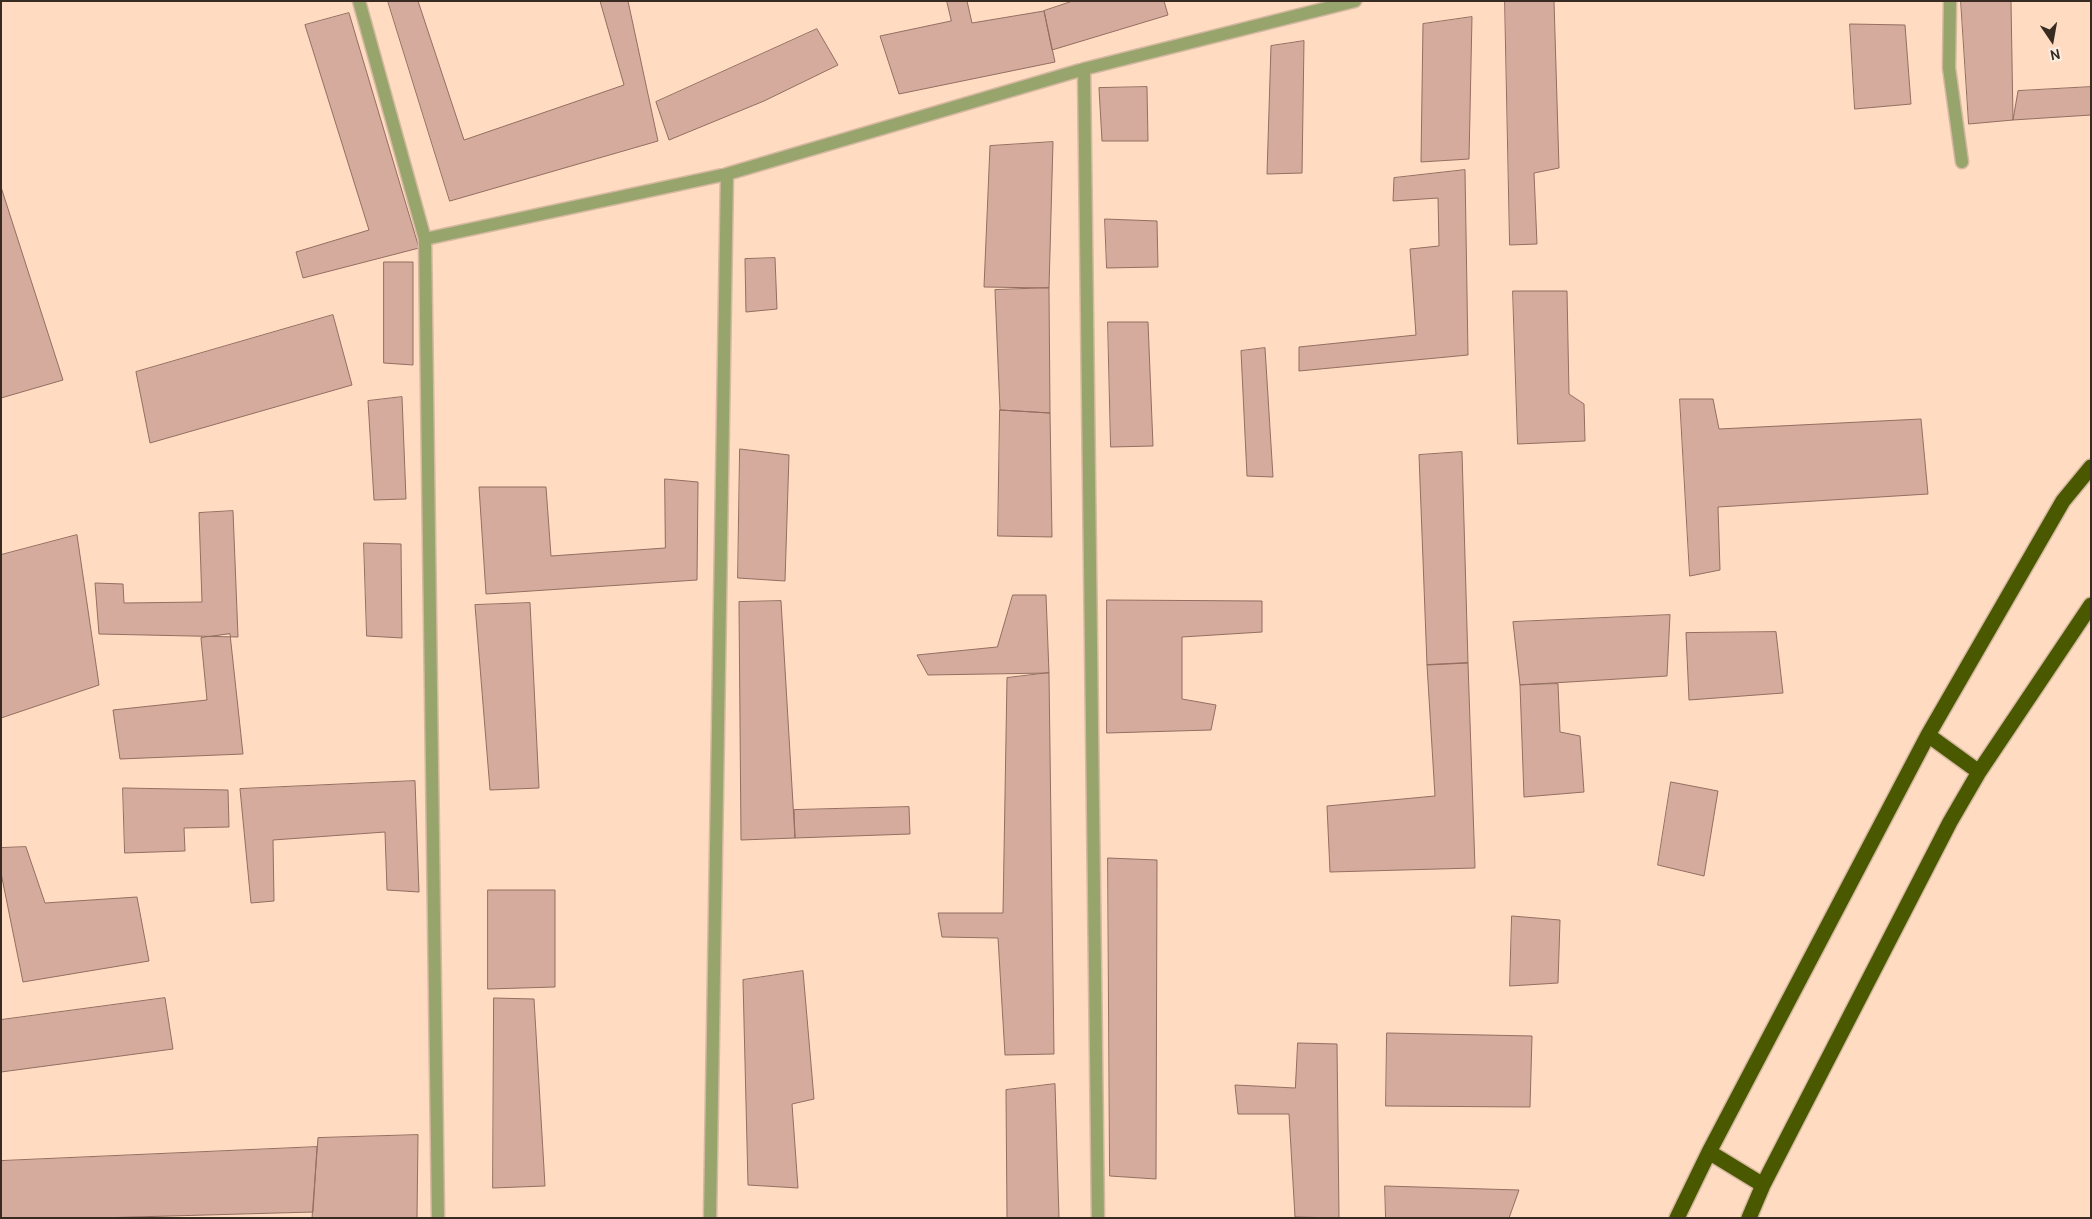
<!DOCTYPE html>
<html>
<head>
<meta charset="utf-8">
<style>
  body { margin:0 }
  #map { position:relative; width:2092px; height:1219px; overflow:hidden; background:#fedbc1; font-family:Cabin,sans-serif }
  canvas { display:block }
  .frame { position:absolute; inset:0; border:2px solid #382b21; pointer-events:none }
  .north { position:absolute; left:2027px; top:15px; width:50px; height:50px; -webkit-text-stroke:4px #fbede2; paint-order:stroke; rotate:168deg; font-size:14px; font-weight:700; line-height:20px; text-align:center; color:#382b21 }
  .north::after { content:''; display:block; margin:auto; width:18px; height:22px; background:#382b21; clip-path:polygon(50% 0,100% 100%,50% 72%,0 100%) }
</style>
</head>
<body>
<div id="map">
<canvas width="2092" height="1219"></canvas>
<div class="frame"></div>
<div class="north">N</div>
</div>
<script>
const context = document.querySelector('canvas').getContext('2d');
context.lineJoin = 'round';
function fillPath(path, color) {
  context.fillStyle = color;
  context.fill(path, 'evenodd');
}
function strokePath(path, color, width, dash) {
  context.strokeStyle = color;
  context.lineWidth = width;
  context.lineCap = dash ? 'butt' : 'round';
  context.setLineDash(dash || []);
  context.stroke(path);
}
const building = new Path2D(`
  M388 1H418L464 140 624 85 600 1H628L658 141 450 201Z
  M947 1H967L972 23 1044 11 1055 62 899 94 880 36 951 21Z
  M1073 1H1164L1168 15 1052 50 1044 11Z
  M1505 1H1554L1559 168 1534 173 1537 244 1510 245Z
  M1961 1H2011L2013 120 1969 124Z
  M349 13 419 248 303 278 296 252 369 230 305 25Z
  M1472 17 1469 159 1421 162 1423 24Z
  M1850 24 1905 25 1911 104 1855 109Z
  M817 29 838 65 764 101 669 140 656 102Z
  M1304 41 1302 173 1267 174 1271 46Z
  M1147 87 1148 141H1102L1099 88Z
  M2091 87V115L2013 120 2018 91Z
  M1053 142 1049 288 984 287 990 146Z
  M1465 170 1468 355 1299 371V347L1416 335 1410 249 1439 246 1438 198 1393 201 1394 178Z
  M1 187 63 380 1 398Z
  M1105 219 1157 221 1158 267 1107 268Z
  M775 258 777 309 746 312 745 259Z
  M384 262H413V365L384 363Z
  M1049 288 1050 413 1000 410 995 290Z
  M1513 291H1567L1569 394 1584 404 1585 441 1518 444Z
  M333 315 352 385 150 443 136 372Z
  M1108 322H1148L1153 446 1111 447Z
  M1265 348 1273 477 1247 476 1241 351Z
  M402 397 406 499 374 500 368 401Z
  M1680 399H1713L1719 429 1921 419 1928 494 1718 507 1720 570 1690 576Z
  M1000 410 1050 413 1052 537 998 536Z
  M740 449 789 455 785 581 738 578Z
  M1462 452 1468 663 1427 665 1419 455Z
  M665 479 698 482 697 580 486 594 479 487H546L551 556 665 548Z
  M233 511 238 637 99 634 95 583 123 584 124 603 202 602 199 513Z
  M77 535 99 685 1 718V555Z
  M364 543 401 544 402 638 367 636Z
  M1013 595H1046L1049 673 928 675 917 655 997 647Z
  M1107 600 1262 601V632L1182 637V699L1216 705 1211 730 1107 733Z
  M781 601 795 838 741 840 739 602Z
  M530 603 539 788 490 790 475 605Z
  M1670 615 1667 676 1520 685 1513 622Z
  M1776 632 1783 693 1689 700 1686 633Z
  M230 634 243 754 120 759 113 710 207 700 201 638Z
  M1468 663 1475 868 1330 872 1327 806 1435 796 1427 665Z
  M1049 673 1054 1054 1005 1055 998 938 942 937 938 913H1003L1007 678Z
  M1558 684 1560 732 1580 736 1584 792 1524 797 1520 685Z
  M415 781 419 892 387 890 385 832 273 840 274 901 251 903 240 789Z
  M1671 782 1718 791 1704 876 1658 865Z
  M123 788 228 790 229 827 184 828 185 851 125 853Z
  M909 807 910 834 795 838 794 810Z
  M26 847 45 903 137 897 149 961 23 982 1 873V848Z
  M1108 858 1157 860 1156 1179 1110 1176Z
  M488 890H555V987L488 989Z
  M1512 916 1560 920 1558 983 1510 986Z
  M803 971 814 1099 792 1104 798 1188 748 1185 743 980Z
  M165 998 173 1049 1 1072V1020Z
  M494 998 534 999 545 1186 493 1188Z
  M1387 1033 1532 1036 1530 1107 1386 1106Z
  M1298 1043 1337 1044 1339 1218 1295 1217 1289 1114H1238L1235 1085 1295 1088Z
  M1055 1084 1059 1218H1007L1006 1090Z
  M418 1135 417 1218H312L318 1138Z
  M317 1147 313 1212 98 1218H1V1161Z
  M1385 1186 1519 1190 1509 1218H1386Z`);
fillPath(building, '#d4ab9d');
strokePath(building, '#946e61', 1);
const minor = new Path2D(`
  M359 1 425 239 438 1218
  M1950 1 1949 68 1962 162
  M1084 69 1098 1218
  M425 239 727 174 1084 69 1355 1
  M710 1218 727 174`);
const highway = new Path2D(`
  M1928 735 1979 772
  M1709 1152 1763 1185
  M1677 1218 1709 1152 1928 735 2063 501 2091 467
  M1749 1218 1763 1185 1950 822 1979 772 2091 605`);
strokePath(minor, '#d6b8a1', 15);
strokePath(highway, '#d6b8a1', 18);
strokePath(minor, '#97a56d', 12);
strokePath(highway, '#4a5800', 15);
</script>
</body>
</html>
